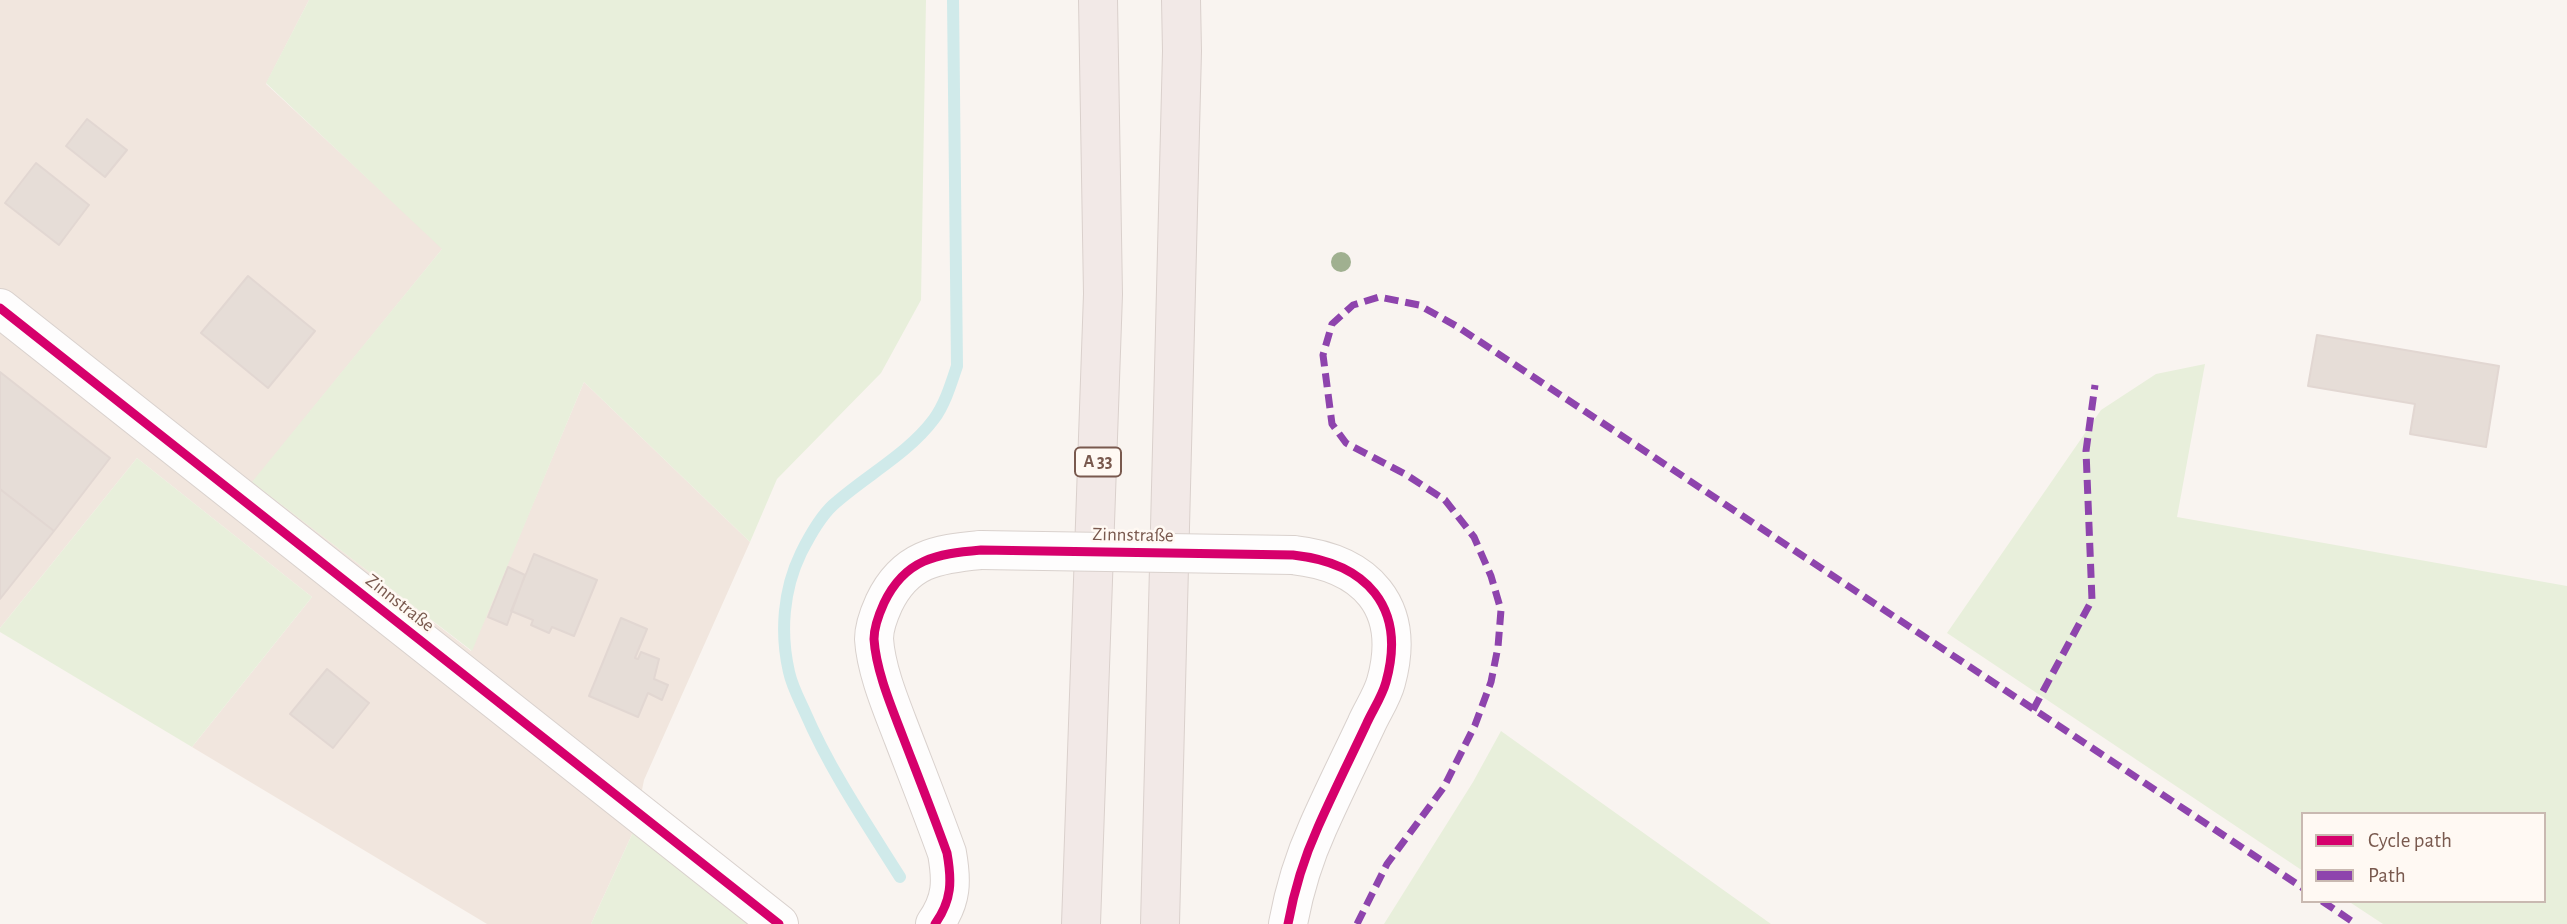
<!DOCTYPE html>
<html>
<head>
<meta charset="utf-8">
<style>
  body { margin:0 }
  #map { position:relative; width:2567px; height:924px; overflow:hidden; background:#f9f4f0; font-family:"Alegreya Sans",sans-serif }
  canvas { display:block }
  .legend { position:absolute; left:2301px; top:812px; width:245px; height:91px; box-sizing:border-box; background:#fff9f3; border:2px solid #c9b9b1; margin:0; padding:9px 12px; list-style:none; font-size:21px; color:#79594e }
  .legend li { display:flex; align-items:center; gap:14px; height:35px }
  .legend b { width:35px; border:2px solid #c9b9b1 }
</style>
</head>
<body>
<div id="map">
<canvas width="2567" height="924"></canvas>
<ul class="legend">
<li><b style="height:9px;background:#d6006c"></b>Cycle path</li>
<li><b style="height:9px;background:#8e44ad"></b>Path</li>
</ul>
</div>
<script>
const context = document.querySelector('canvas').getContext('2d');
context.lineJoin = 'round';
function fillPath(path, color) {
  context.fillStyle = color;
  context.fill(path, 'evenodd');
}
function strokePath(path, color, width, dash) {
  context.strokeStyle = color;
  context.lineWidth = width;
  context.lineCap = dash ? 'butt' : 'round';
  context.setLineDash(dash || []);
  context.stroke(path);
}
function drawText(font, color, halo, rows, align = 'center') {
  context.font = font + ' "Alegreya Sans",sans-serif';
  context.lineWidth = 5;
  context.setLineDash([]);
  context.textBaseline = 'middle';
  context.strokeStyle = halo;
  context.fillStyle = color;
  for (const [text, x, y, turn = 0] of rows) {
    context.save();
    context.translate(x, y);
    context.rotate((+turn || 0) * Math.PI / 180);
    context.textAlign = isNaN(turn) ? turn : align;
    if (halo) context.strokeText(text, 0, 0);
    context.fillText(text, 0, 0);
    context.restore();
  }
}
fillPath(new Path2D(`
  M0 0H309L266 84 443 248 253 482 471 651 584 382 750 542 644 780 634 830 591 924H487L192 747 312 597 137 458 0 628Z`), '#f1e6de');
fillPath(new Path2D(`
  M309 0H926L921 300 881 373 777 479 750 542 584 382 472 651 252 482 442 249 266 83Z
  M2205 364 2177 517 2567 586V924H2383L2348 901H2544V814H2303V871L1947 633 2101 410 2156 374Z
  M137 458 312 597 192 747 0 632V628Z
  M1501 731 1771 924H1384L1473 782Z
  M634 830 750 924H591Z`), '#e8efdb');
strokePath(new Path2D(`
  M900 877C866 823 830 770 805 712 799 699 792 686 789 672 780 633 783 590 801 553 809 537 819 518 833 505 865 476 908 454 934 419 945 404 951 384 957 366L953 0`), '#d0eaea', 12);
const building = new Path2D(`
  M87 119 127 150 105 177 66 146Z
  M36 163 89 205 59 245 5 203Z
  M248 276 315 331 268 388 201 333Z
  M2317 335 2499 366 2486 447 2410 434 2415 404 2308 386Z
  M0 372 110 458 54 531 0 489Z
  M1 490 54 531 0 599V491Z
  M534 554 597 580 574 636 552 627 549 633 531 625 533 620 511 611Z
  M508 567 525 575 507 625 488 617Z
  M621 618 647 629 635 658 638 659 641 652 659 659 654 679 668 685 662 700 648 693 638 717 589 696Z
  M327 669 369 703 333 748 290 714Z`);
fillPath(building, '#e6ddd7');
strokePath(building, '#e2d7d2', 2);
const minor = new Path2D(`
  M0 308 779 924
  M935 924C952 900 952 881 947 853 933 814 918 776 903 737 892 708 876 671 874 639 874 627 879 614 884 603 905 559 936 554 981 550
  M1288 924C1294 891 1304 858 1318 827 1333 793 1350 759 1366 725 1372 711 1382 697 1386 682 1407 606 1366 563 1293 555`);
const motorway = new Path2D(`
  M1081 924 1103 294 1098 0
  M1160 924 1182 51 1181 0`);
strokePath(minor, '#d9d1cd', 40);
strokePath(motorway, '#dad0cc', 40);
strokePath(minor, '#fefdfd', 38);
strokePath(motorway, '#f2e9e7', 38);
const minorBridge = new Path2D(`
  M981 550 1293 555`);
strokePath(minorBridge, '#d9d1cd', 40, []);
strokePath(minorBridge, '#fefdfd', 38);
strokePath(new Path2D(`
  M2033 710 2092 600 2086 451 2095 385
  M2322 901 2356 924
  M1357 924 1387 864 1444 787 1475 725 1491 682 1498 647 1501 610 1491 576 1474 537 1445 500 1405 474 1346 443 1332 424 1323 355 1332 324 1353 305 1379 297 1419 305 1458 327 2303 888`), '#8e44ad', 7, [14, 7]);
strokePath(new Path2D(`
  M0 308 779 924
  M935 924C952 900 952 881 947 853 933 814 918 776 903 737 892 708 876 671 874 639 874 627 879 614 884 603 905 559 936 554 981 550L1293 555C1366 563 1407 606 1386 682 1382 697 1372 711 1366 725 1350 759 1333 793 1318 827 1304 858 1294 891 1288 924`), '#d6006c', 9);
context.fillStyle = '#a0b090';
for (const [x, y] of [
  [1341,262]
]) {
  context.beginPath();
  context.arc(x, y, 10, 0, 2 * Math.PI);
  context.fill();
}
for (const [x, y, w] of [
  [1098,462,46]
]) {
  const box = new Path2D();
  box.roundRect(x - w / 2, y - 14.5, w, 29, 5);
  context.fillStyle = '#fff9f3';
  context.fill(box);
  strokePath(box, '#79594e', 2);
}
drawText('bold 18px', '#79594e', null, [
  ["A 33",1098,462]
]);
drawText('19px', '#79594e', '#fff9f3', [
  ["Zinnstraße",1133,535,1],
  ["Zinnstraße",400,603,38]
]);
</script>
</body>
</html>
